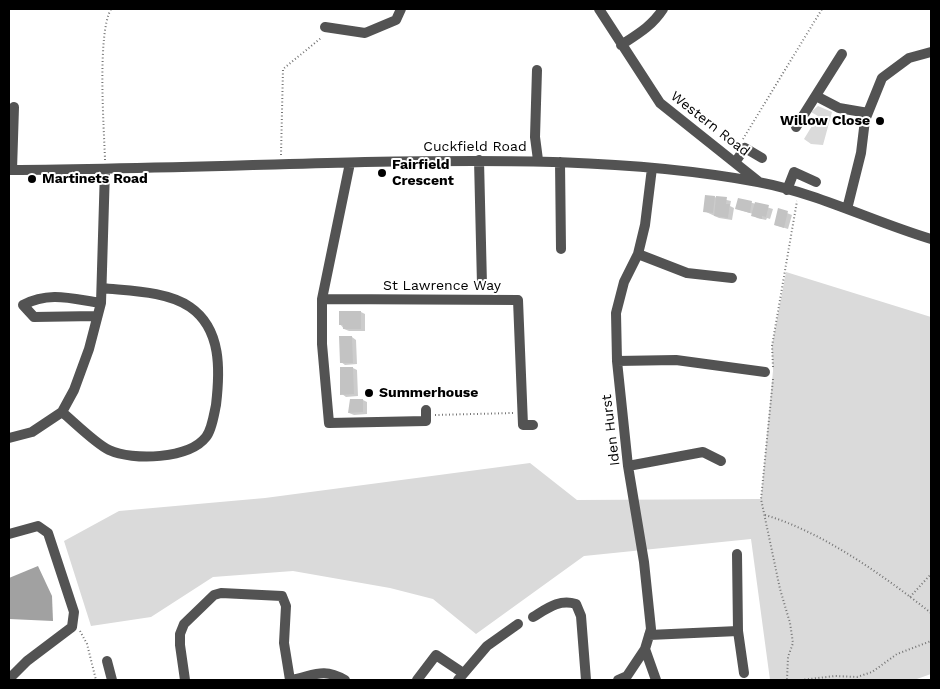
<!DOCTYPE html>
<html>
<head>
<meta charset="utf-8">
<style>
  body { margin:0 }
  #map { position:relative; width:940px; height:689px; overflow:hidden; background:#fff; font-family:"Work Sans",sans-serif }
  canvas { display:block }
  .frame { position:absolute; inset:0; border:10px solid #000; pointer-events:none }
</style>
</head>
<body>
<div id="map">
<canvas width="940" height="689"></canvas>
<div class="frame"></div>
</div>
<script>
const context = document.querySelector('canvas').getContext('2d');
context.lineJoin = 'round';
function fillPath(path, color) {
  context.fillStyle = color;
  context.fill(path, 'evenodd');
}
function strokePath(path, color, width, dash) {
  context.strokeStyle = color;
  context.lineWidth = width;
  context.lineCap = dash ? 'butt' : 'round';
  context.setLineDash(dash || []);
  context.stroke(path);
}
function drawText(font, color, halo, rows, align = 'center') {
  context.font = font + ' "Work Sans",sans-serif';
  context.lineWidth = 4;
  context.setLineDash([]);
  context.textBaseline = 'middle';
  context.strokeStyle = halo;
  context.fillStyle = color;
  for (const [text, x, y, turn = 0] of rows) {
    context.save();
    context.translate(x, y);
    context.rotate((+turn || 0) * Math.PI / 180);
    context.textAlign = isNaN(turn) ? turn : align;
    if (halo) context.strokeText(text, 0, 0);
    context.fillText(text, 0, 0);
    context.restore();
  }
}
fillPath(new Path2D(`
  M818 106 832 112 823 145 811 144 804 139 818 116 811 112Z
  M786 272 931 317V674L914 680H770L751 539 584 556 476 634 433 599 390 588 293 571 213 577 151 617 91 626 64 541 119 511 265 498 530 463 577 500 761 499 773 371 772 346Z`), '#dadada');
fillPath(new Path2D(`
  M38 566 52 596 53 621 9 619V578Z`), '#a1a1a1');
fillPath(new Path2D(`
  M714 197 731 201 730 206 734 208 732 220 719 218 704 211Z
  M739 199 773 209 770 219 767 218 766 220 757 218 753 214 737 209Z
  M779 210 792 215 788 229 775 225Z
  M341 312H361L365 314V331H349L344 329 340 324Z
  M352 337 356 340 357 364 345 365 341 362Z
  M353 368 357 370 358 396 346 397 342 394Z
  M371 391 373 392V396L368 395V392Z
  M363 400 367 402V414L354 415 349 413 351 401Z`), '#0003');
fillPath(new Path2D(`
  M705 195 715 196 713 213 703 212Z
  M716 196 727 197 726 204H730L728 218 714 216Z
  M738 198 752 201 750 213 735 209Z
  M755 202 769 205 766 217 762 216V219L751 216Z
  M778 208 788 211 784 228 774 225Z
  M339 311H361V329H343V325H339Z
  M339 336H352L353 363H340Z
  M340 367H353L354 394 340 395Z
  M350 399H363V412L348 413Z`), '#c3c3c3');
strokePath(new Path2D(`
  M743 139 822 9
  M281 155 283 69 321 38
  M105 160C104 127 97 34 111 9
  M773 367 772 346 797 201
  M773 379 761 499 780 589 790 623 793 643 788 657 787 680
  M435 415 513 413
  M765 515C823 532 884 576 931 613
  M910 597 931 574
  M80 631 87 644 96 680
  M801 680 835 676 857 677 872 672 897 654 931 641`), '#757575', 2, [1, 2.5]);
strokePath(new Path2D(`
  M599 9 660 103 759 182
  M325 27 365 33 396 20 401 9
  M621 45C638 34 652 26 663 9
  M537 70 535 137 538 160
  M816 96 839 108 868 113
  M796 127 842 54
  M479 160 482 285
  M736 161 745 148 762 158
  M560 162 561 249
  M350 163 322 299V344L329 423 426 421V410
  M9 170C128 169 246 165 365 162 496 160 628 158 758 182 817 193 874 222 931 239
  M12 170 14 107
  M787 190 794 172 816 182
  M847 209 861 153 865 120 882 78 909 58 931 52
  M638 254 687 273 732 278
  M322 299 518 300 523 425H533
  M96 316 34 317 23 305C50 291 72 299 101 303
  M617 361 676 360 765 372
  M62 412C74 422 96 444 109 450 133 461 189 459 206 437 212 430 214 414 216 405 220 371 222 329 190 307 167 291 129 291 102 288
  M9 438 32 432 62 412 74 390 89 349 101 303 105 169
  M628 466 703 452 721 461
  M9 534 38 526 48 533 74 612 72 627 27 661 9 679
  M737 554 738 631 744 673
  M533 617C548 608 559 599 576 604L581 616 586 680
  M649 635 738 631
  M645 649 656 680
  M107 661 112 680
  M185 680 180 645V634L184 624 214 595 221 593 282 596 286 606 284 643 290 680
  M291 680C314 676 322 667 345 680
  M417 680 436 655 463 673
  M458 680 487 646 518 624
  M618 680 627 676 645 649 651 629 644 562 628 466 617 361 616 313 624 282 638 254 645 225 652 168`), '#535353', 10);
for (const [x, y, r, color] of [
  [880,121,5,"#000"],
  [382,173,5,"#000"],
  [32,179,5,"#000"],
  [369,393,5,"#000"]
]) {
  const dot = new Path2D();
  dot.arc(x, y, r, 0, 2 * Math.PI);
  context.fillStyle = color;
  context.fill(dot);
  strokePath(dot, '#fff', 2);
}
drawText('bold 14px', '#000', '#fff', [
  ["Willow Close",870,121,"right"],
  ["Fairfield",392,165],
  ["Crescent",392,181],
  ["Martinets Road",42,179],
  ["Summerhouse",379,393]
], 'left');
drawText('14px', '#000', '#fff', [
  ["Western Road",710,124,38],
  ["Cuckfield Road",475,147],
  ["St Lawrence Way",442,286],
  ["Iden Hurst",611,430,-97]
]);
</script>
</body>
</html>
